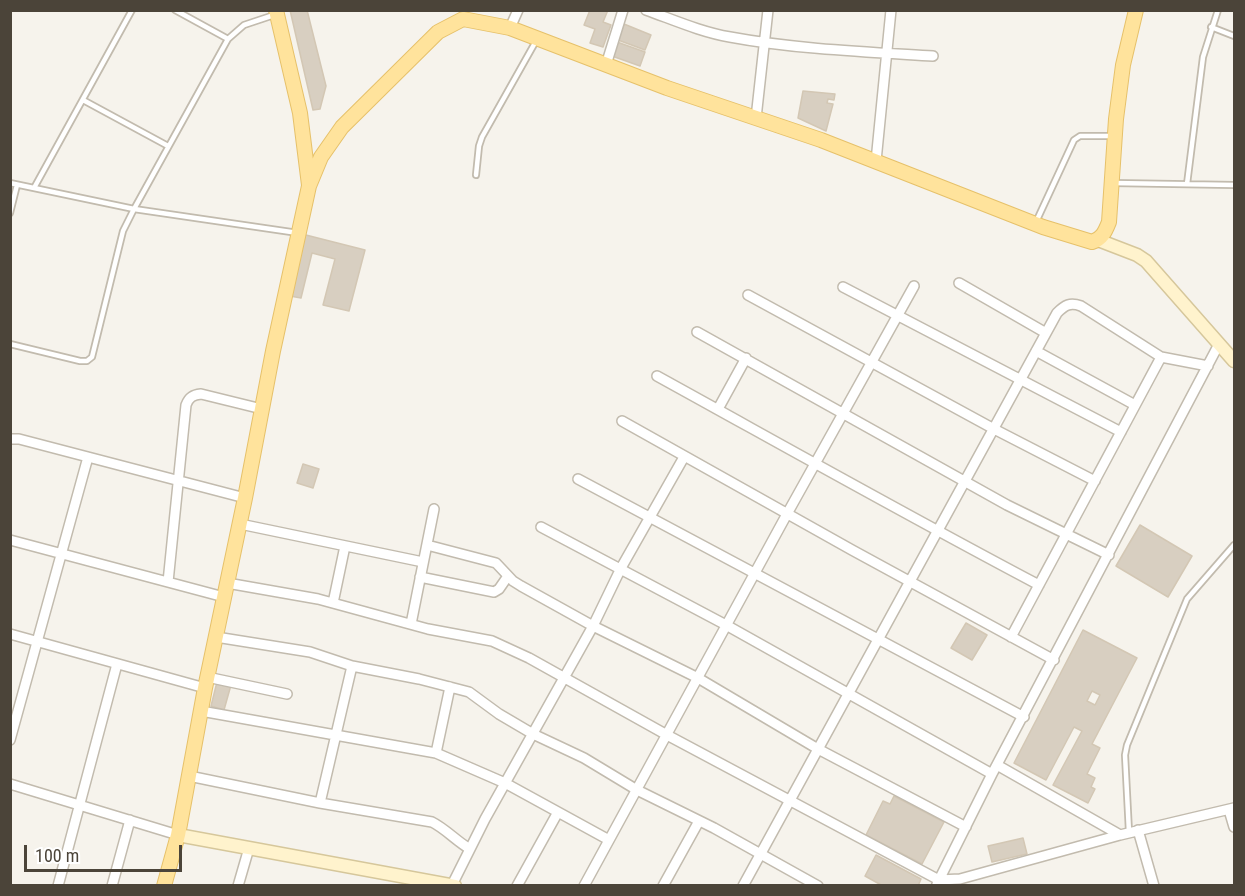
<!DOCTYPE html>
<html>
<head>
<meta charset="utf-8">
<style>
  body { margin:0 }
  #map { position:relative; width:1245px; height:896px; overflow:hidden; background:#f6f3ec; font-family:"Roboto Condensed",sans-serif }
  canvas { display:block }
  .frame { position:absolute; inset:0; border:12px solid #4b4439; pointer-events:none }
  .scale { position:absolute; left:24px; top:845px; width:158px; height:27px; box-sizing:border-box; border:3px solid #4b4439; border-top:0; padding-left:8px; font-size:18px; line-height:21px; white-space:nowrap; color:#4b4439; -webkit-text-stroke:4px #fff; paint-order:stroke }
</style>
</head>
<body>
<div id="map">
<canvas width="1245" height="896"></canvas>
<div class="frame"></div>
<div class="scale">100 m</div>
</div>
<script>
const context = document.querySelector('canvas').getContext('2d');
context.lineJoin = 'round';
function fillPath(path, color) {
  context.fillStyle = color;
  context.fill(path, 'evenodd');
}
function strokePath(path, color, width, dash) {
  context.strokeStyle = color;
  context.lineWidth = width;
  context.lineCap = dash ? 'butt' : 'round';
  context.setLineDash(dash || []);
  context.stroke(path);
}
const building = new Path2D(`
  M290 10H307L326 86 320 109 313 110Z
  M590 10H608L603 22 611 25 603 47 590 43 595 29 584 25Z
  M624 24 651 35 645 50 618 40Z
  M617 42 645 52 640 66 612 56Z
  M803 91 835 94 834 100 828 99 827 103 833 104 826 131 798 118Z
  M302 234 365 250 349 311 323 305 335 259 312 253 301 298 290 296Z
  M303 464 319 469 313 488 297 483Z
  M1140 525 1192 556 1168 597 1116 566Z
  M966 623 987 635 972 660 951 648Z
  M1083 630 1137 658 1092 744 1100 748 1087 774 1095 778 1091 787 1095 789 1088 803 1053 785 1082 731 1074 727 1046 780 1014 763ZM1092 691 1100 695 1095 705 1087 701Z
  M217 682 231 685 224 710 211 706Z
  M894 796 944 822 922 864 866 835 883 801 890 804Z
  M1023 838 1027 854 992 862 988 846Z
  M876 855 921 879 918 886H883L865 876Z`);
fillPath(building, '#d8cfc1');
strokePath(building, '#d3c7b4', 1.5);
const lane = new Path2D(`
  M175 10 228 39
  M1211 27 1234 36
  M83 100 168 146
  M476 175 479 146 482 137 536 41
  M10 183 134 209 298 233
  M1113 183 1234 185
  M1187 184 1203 57 1218 10
  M34 188 132 10
  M10 213 17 185
  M1036 222 1074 140 1080 136H1112
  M10 344 80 361H87L92 357 123 231 134 209 228 39 244 25 274 15
  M1129 832 1125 755 1127 745 1187 599 1234 545`);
const street = new Path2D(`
  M646 10C674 20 701 32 730 37 794 49 867 52 933 56
  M510 28 518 10
  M606 65 623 10
  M756 118 768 10
  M876 161 891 10
  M959 283 1046 333
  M843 287 1121 432
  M748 295 994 429 1095 481
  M697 332 1007 505 1109 555
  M1036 351 1135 405
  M657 376C784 446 910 517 1039 585
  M718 409 746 358
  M622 421 852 550 1054 660
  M10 439H19L245 498
  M578 479 1024 717
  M240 524 423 562
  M541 527 726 625 992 774
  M10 540 224 597
  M427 545 496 563 513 581 521 586 593 626 698 678 818 749 966 827
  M420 577 494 592 499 589 508 576
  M168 582 186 405C189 397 193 395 201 394L262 409
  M227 583 318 599 428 629 492 641 529 658 667 735 939 880 960 879 1120 835 1234 808
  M333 603 345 546
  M411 624 434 509
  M10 634 205 688
  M216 637 310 652 352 666 419 679 469 692 499 714 533 734 584 758 637 790 714 828 818 886
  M1011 637 1161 357
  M207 677 287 694
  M201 711 436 753 505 783 609 840
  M10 740 88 457
  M436 753 450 687
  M997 765 1120 835
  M189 776 320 803 432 822C446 829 456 841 470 849
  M10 784 178 835
  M320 803 352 666
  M1229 810 1234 827
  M1138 830 1154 886
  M937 884 992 774 1219 344
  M452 885 485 819 593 626 621 568 684 457
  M58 886 117 664
  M112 886 130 820
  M238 886 249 848
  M517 886 558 812
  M584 886 787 514 914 286
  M663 886 699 821
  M743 886 1057 313C1065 305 1070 302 1081 306L1161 357 1208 366`);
const secondary = new Path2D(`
  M1098 240 1137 255 1146 261 1234 361
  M178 835 455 886`);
const primary = new Path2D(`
  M276 10 300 113 309 185
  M164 886 178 835 205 688 245 498 273 351 309 186 321 157 342 127 438 32 463 19 510 28 667 88 821 140 1043 227 1092 242C1102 239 1105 232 1109 222L1116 119 1123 65 1136 10`);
strokePath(lane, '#c2bbae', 8);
strokePath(street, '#c2bbae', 12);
strokePath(secondary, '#d6c79b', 15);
strokePath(primary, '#e6c16a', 16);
strokePath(lane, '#fff', 4.5);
strokePath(street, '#fff', 9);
strokePath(secondary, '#fff3cd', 12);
strokePath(primary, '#ffe39c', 14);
</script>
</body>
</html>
